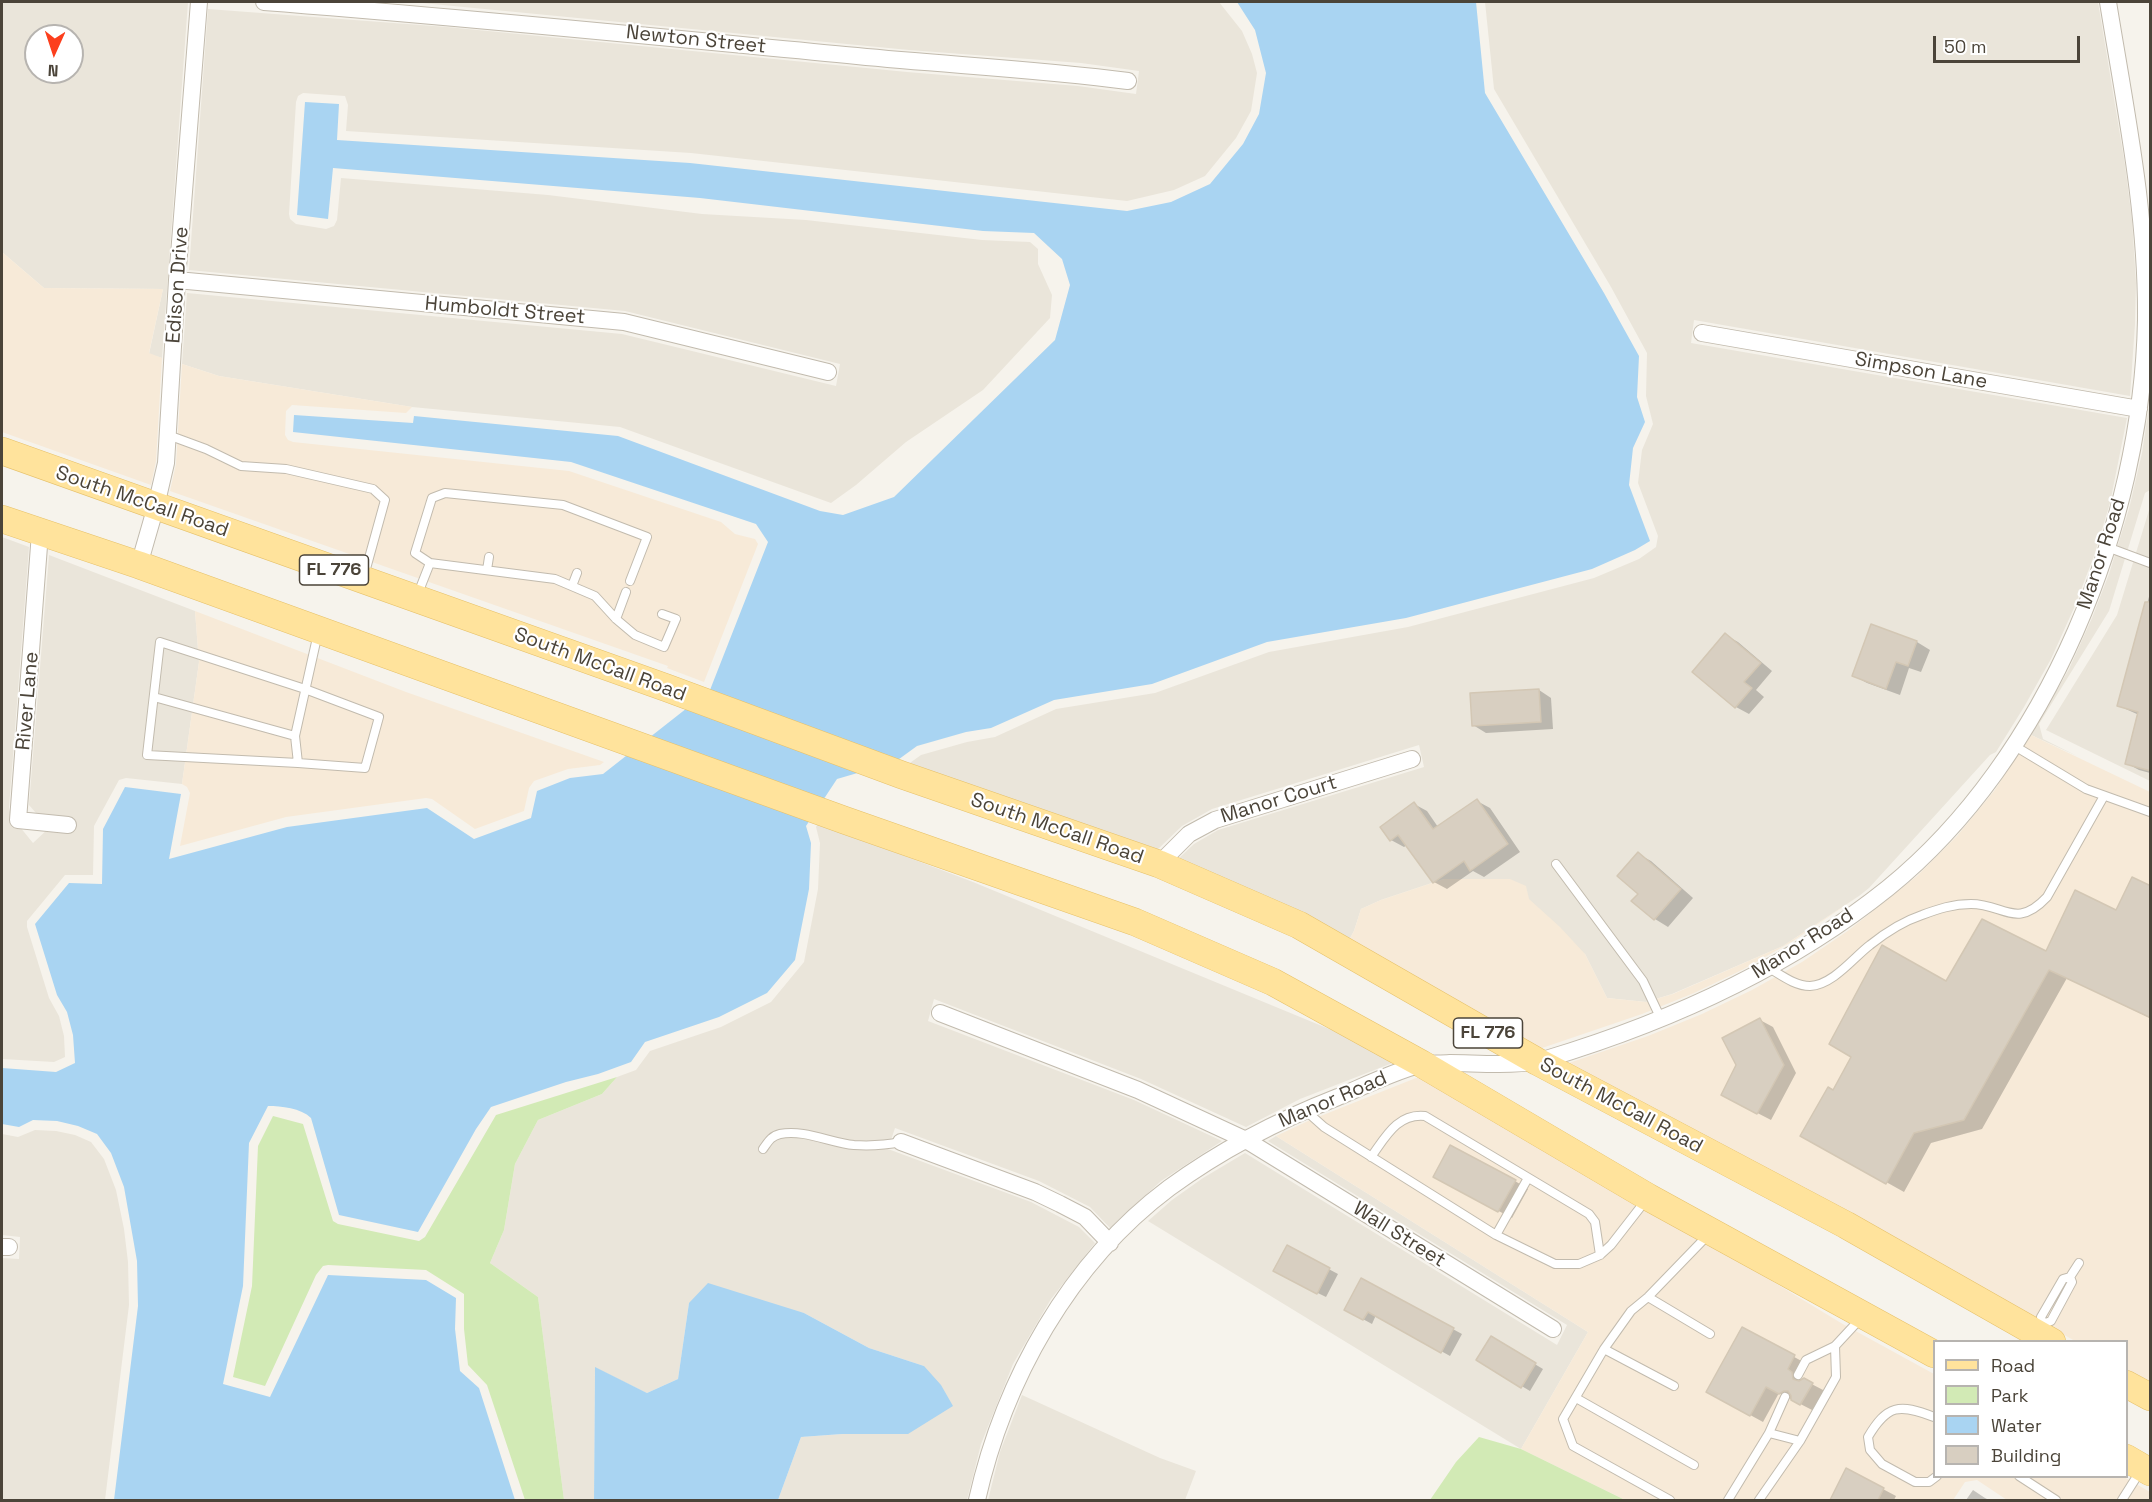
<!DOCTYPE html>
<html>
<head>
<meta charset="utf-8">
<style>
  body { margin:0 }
  #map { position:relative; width:2152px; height:1502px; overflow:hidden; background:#f6f3ec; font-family:"Space Grotesk",sans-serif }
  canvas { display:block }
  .frame { position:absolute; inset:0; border:3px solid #4b4439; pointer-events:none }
  .legend { position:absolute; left:1933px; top:1340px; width:195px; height:138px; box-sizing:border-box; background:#fff; border:2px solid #b7b4b0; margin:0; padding:8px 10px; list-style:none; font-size:18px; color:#4b4439 }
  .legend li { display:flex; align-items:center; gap:12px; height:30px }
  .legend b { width:30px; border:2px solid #b7b4b0 }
  .north { position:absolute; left:24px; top:24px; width:60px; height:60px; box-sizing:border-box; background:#fff; border:2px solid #b7b4b0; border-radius:50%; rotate:183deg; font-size:16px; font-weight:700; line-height:24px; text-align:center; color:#4b4439 }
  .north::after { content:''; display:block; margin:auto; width:21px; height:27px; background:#fc3f1d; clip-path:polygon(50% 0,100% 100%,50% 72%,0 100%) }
  .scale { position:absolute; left:1933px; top:36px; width:147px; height:27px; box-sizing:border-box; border:3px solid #4b4439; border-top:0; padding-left:8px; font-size:18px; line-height:21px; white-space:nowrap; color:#4b4439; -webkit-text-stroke:4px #fff; paint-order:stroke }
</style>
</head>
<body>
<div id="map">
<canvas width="2152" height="1502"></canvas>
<div class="frame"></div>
<ul class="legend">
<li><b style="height:8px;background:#ffe39c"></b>Road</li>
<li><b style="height:16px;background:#d2eab5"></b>Park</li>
<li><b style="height:16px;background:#a9d4f2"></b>Water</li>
<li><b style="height:16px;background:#d8cfc1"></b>Building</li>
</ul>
<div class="north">N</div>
<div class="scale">50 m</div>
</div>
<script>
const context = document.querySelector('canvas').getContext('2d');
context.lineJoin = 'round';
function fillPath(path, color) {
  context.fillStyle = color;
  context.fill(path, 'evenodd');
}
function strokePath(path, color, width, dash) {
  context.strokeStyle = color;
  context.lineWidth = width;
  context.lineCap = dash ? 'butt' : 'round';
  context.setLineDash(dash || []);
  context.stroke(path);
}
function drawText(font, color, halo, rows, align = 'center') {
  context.font = font + ' "Space Grotesk",sans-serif';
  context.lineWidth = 4.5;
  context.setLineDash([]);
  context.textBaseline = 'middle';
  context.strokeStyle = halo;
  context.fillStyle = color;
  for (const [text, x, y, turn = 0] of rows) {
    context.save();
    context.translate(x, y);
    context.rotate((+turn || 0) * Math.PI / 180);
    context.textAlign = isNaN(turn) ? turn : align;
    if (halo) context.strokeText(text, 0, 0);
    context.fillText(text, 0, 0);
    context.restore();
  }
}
fillPath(new Path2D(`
  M2 2H188L162 358 149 354 163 289 44 288 2 252ZM36 36H72V72H36Z
  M412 2H1219L1242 31 1252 54 1257 73 1251 111 1236 138 1205 176 1174 190 1127 201 691 153 346 131 348 105 345 96 303 93 298 96 296 102 289 214 290 219 296 224 326 229 334 226 337 220 341 178 548 195 702 214 806 220 982 240 1030 242 1038 249V264L1052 295 1050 318 983 390 906 442 856 485 831 503 620 427 412 407 219 376 182 364 187 293 622 334 836 386 840 364 625 311 189 270 208 9 447 27 907 72 1078 86 1136 94 1139 71 1081 63 909 50Z
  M1485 2H2098L2125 165 2132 220 2136 283 2135 324 2130 396 1694 320 1691 343 2127 418 2110 503 2094 556 2074 608 2051 659 2024 707 1996 752 1990 755 1869 888 1859 896 1783 946 1672 994 1646 1002 1607 998 1585 954 1444 879 1381 900 1361 909 1354 931 1349 940 1177 860 1194 844 1218 830 1424 767 1419 745 1212 809 1182 826 1156 851 907 765 921 755 967 742 995 737 1056 709 1155 693 1269 652 1408 627 1594 578 1639 559 1656 547 1658 536 1638 483 1642 450 1653 424 1646 396 1647 353 1611 287 1494 89Z
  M2150 400V490L2145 493 2109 611 2039 724 2043 739 2077 756 2031 735 2069 669 2092 618 2109 574 2129 509 2142 453Z
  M2150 507V781L2046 730 2117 615Z
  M2 537 29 547 9 808 11 816 33 843 49 828 29 805 49 555 195 611 199 662 182 784 126 778 119 780 94 826 93 875H65L27 921V927L49 998 59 1016 64 1036 65 1057 54 1062 2 1059Z
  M818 823 973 882 1351 1038 1395 1062 1300 1099 1246 1127 1141 1079 934 999 928 1021 1134 1100 1222 1141 1161 1181 1110 1228 1090 1207 1039 1181 895 1128 888 1149 1031 1202 1079 1227 1095 1243 1051 1299 1013 1364 981 1444 967 1500H778L801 1437 842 1434 924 1366 869 1348 804 1313 689 1303 678 1379 647 1393 595 1368 594 1500H564L538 1297 490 1263 504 1230 515 1164 538 1120 602 1094 617 1077 636 1070 650 1051 721 1027 771 1002 804 962 818 889 820 843 816 827Z
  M35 1130 56 1131 75 1135 91 1142 104 1159 116 1190 124 1229 128 1262 129 1305 105 1500H2V1258L19 1259 20 1237 2 1235V1134L18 1137Z
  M1276 1136 1588 1332 1521 1449 1148 1221 1172 1200 1203 1178 1245 1153 1557 1345 1567 1325 1268 1141Z
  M1022 1395 1160 1458 1196 1471 1185 1500H988L1000 1452Z`), '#eae5da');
fillPath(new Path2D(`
  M2 252 44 288 163 289 149 353 162 358 156 461 151 485 2 432Z
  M182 364 219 376 412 407 406 413 292 405 286 411 285 435 288 440 293 442 569 471 721 522 735 534 755 539 758 544 704 682 667 668 668 666 170 491 176 464Z
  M195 611 406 692 604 762 600 765 568 769 534 781 529 788 524 811 475 829 432 799 426 798 286 817 180 846 190 793 187 787 182 784 199 662Z
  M2031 735 2150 792V1384L2127 1371 2126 1342 2075 1341 1851 1215 1566 1064 1648 1036 1702 1014 1752 990 1802 962 1849 930 1917 876 1957 836 1994 791Z
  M1444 879H1510L1526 886 1529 899 1560 927 1585 954 1607 998 1646 1002 1673 994 1783 946 1859 896 1793 941 1744 969 1694 993 1642 1014 1539 1049 1349 940 1354 931 1361 909 1381 900Z
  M1421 1076 1729 1255 1841 1323 1934 1374V1476L2124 1477 2150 1492V1500H2007L1977 1480 1965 1482 1953 1500H1625L1521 1449 1588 1332 1276 1136 1308 1121Z`), '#f7ead8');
fillPath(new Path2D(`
  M617 1077 602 1094 538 1120 515 1164 504 1230 490 1263 538 1297 564 1500H525L487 1385 468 1365 464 1329V1294L426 1270 328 1265 323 1266 316 1275 265 1386 233 1377 252 1286 258 1146 273 1116 303 1124 333 1221 338 1224 419 1241 425 1237 496 1115Z
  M1479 1437 1521 1449 1625 1500H1430L1456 1462Z`), '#d2eab5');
fillPath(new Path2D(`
  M1237 2H1476L1485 93 1604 293 1639 356 1637 397 1645 422 1633 448 1629 485 1650 541 1635 550 1592 569 1406 618 1267 642 1152 684 1054 700 991 728 966 732 917 746 895 762 837 779 806 826 811 843 809 889 795 960 767 993 719 1017 645 1042 631 1062 598 1074 566 1082 491 1107 476 1129 418 1232 339 1215 311 1118C301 1108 281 1106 268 1106L249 1143 243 1286 223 1384 270 1397 328 1275 426 1280 456 1298 455 1329 460 1371 479 1388 515 1500H114L138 1306 137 1261 124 1187 111 1153 97 1134 78 1126 57 1121 33 1120 19 1127 2 1124V1068L56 1072 75 1063 73 1035 67 1012 57 995 35 924 69 883 102 884 103 829 125 787 181 794 169 859 287 827 427 808 474 839 531 818 537 791 570 778 603 774 710 690 768 542 756 524 571 462 293 432 294 415 413 423 414 416 618 436 820 511 843 515 894 497 1055 340 1070 285 1062 259 1034 233 983 231 700 198 333 168 328 219 297 215 305 102 339 104 337 140 690 163 1127 211 1171 202 1210 184 1243 144 1259 114 1266 73 1255 30Z
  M708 1283 804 1313 869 1348 924 1366 941 1385 953 1406 908 1434H842L801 1437 778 1500H594L595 1367 647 1393 678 1379 689 1303Z`), '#a9d4f2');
fillPath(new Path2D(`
  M2150 593V773L2139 770 2126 763 2139 715 2119 706Z
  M1872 626 1917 642 1930 650 1921 672 1909 668 1900 695 1867 683 1854 676Z
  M1725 635 1738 642 1772 671 1756 690 1764 697 1749 714 1736 707Z
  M1539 690 1551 698 1553 729 1486 733 1473 725Z
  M1477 801 1490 808 1520 852 1484 877 1473 871 1447 889 1434 882 1407 845 1404 847 1391 840 1414 804 1427 811 1438 827Z
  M1638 854 1651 861 1693 898 1668 927 1655 919 1633 900 1640 894Z
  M2150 887V1018L2067 978 1982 1129 1931 1143 1904 1192 1802 1135 1834 1092 1947 983 2046 953 2116 912Z
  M1760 1020 1773 1027 1796 1073 1771 1120 1736 1102Z
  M1515 1181 1528 1189 1512 1218 1447 1184Z
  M1287 1247 1338 1274 1326 1297 1283 1276Z
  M1362 1280 1462 1334 1450 1356 1376 1315 1372 1324 1346 1310Z
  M1743 1329 1807 1364 1800 1378 1825 1391 1814 1411 1779 1393 1763 1422 1721 1399Z
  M1491 1338 1543 1369 1530 1391 1478 1360Z
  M1847 1470 1896 1496 1894 1500H1831Z
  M1973 1490 1985 1498 1989 1500H1966Z`), '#0003');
const building = new Path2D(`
  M2145 602H2151V771L2125 764 2138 712 2117 706Z
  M1871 624 1917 641 1908 666 1896 662 1886 689 1852 676Z
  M1725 633 1761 663 1744 682 1752 688 1735 708 1692 672Z
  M1539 689 1541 722 1472 726 1470 693Z
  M1477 799 1508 844 1470 871 1464 861 1433 883 1398 835 1390 841 1380 827 1414 802 1433 829Z
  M1638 852 1681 889 1654 920 1631 901 1638 894 1617 876Z
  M2132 877 2151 886V1018L2049 970 1964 1120 1914 1133 1886 1184 1800 1136 1828 1087 1833 1090 1851 1057 1829 1044 1882 945 1946 981 1982 919 2046 951 2075 890 2116 910Z
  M1760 1018 1784 1065 1757 1114 1721 1095 1736 1065 1722 1038Z
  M1450 1145 1516 1180 1498 1212 1433 1177Z
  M1287 1245 1330 1268 1317 1294 1273 1271Z
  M1361 1278 1454 1328 1441 1353 1368 1312 1363 1320 1344 1310Z
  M1742 1327 1795 1355 1788 1369 1792 1372 1793 1379 1799 1381 1804 1378 1813 1383 1800 1405 1791 1400V1396L1788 1391H1784L1779 1394 1766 1387 1750 1416 1706 1392Z
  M1491 1336 1536 1363 1521 1388 1476 1360Z
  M1846 1468 1884 1488 1878 1500H1830Z`);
fillPath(building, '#d8cfc1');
strokePath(building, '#d3c7b4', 1.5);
const service = new Path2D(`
  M168 435 206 449 241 466 286 469 373 489 385 500 364 576
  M2107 547 2150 563
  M487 570 489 557
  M630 581 647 537 563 505 445 493 432 498 415 553 430 563 555 579 595 596 616 619 635 635 664 647 676 619 662 614
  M572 586 577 573
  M417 596 430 563
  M616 619 626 592
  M154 697 295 736
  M2013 745 2086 789 2150 812
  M298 763 147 755 160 642 305 689 379 717 365 768 298 763 295 736 318 633
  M1556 864 1643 981 1661 1019
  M1769 968C1781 975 1795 986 1810 986 1833 985 1854 957 1870 945 1885 933 1904 921 1922 915 1938 909 1953 904 1971 904 2004 904 2016 930 2047 897L2104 796
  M1305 1110 1324 1127 1496 1235 1555 1264H1579L1600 1255 1611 1245 1646 1200
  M763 1149C768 1142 771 1136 780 1134 804 1129 831 1143 854 1145 870 1146 886 1145 901 1142
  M1371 1157C1385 1138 1397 1113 1425 1116L1589 1214 1595 1222 1600 1255
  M1496 1235 1528 1178
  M2070 1277 2063 1279 2041 1317 2043 1324 2051 1321 2072 1282 2070 1277 2079 1263
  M1648 1297 1710 1334
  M1604 1349 1674 1386
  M1798 1375 1806 1360 1835 1346 1861 1318
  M1576 1398 1694 1465
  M1934 1417C1899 1403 1887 1405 1868 1437L1870 1450 1882 1464 1915 1482H1929L1937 1476
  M1769 1433 1800 1441
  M2019 1476 2056 1500
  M1670 1500 1573 1446 1563 1419 1604 1349 1631 1311 1648 1297 1709 1234
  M1728 1500 1769 1433 1785 1397
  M1759 1500 1800 1441 1836 1377 1835 1346
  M2122 1500 2141 1470`);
const minor = new Path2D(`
  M264 2C462 17 659 37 857 56 947 65 1038 69 1128 81
  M177 280 624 322 828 372
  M1702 333 2139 409
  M40 533 18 820 68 825
  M139 565 156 506 166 463 177 280 199 2
  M1159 864 1189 834 1215 820 1412 759
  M940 1013 1138 1090 1246 1140 1553 1329
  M901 1142 1035 1192 1060 1204 1085 1217 1110 1243
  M2 1247H9
  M977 1500C1004 1380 1069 1263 1169 1188 1221 1150 1279 1120 1338 1097 1364 1086 1391 1073 1418 1065 1428 1063 1439 1064 1450 1063 1477 1063 1520 1067 1546 1059 1669 1022 1787 969 1888 888 2048 758 2142 523 2146 320 2147 212 2125 107 2108 2`);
const primary = new Path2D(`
  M2 451 667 688 902 775 1159 864 1299 925 1538 1062 1846 1225 2052 1342
  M2 519 139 565 844 820 1135 922 1273 982 1422 1064 1648 1197 1934 1354
  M2126 1384 2150 1397
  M2126 1458 2150 1472`);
strokePath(service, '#c2bbae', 10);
strokePath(minor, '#c2bbae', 18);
strokePath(primary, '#e6c16a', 28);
strokePath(service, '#fff', 8);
strokePath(minor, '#fff', 16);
strokePath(primary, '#ffe39c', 27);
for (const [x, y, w] of [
  [334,570,69],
  [1488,1033,69]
]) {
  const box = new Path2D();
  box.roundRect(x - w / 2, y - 15, w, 30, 4.5);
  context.fillStyle = '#fff';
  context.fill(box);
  strokePath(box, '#4b4439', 1.5);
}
drawText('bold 18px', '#4b4439', null, [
  ["FL 776",334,570],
  ["FL 776",1488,1033]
]);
drawText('20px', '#4b4439', '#fff', [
  ["Newton Street",696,40,6],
  ["Edison Drive",178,285,-86],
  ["Humboldt Street",505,311,5],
  ["Simpson Lane",1921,371,10],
  ["South McCall Road",142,502,19],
  ["Manor Road",2102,554,-72],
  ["South McCall Road",600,665,20],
  ["River Lane",28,701,-85],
  ["Manor Court",1279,800,-17],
  ["South McCall Road",1057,829,19],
  ["Manor Road",1803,944,-32],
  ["Manor Road",1333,1100,-23],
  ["South McCall Road",1621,1106,28],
  ["Wall Street",1399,1235,32]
]);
</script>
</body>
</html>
